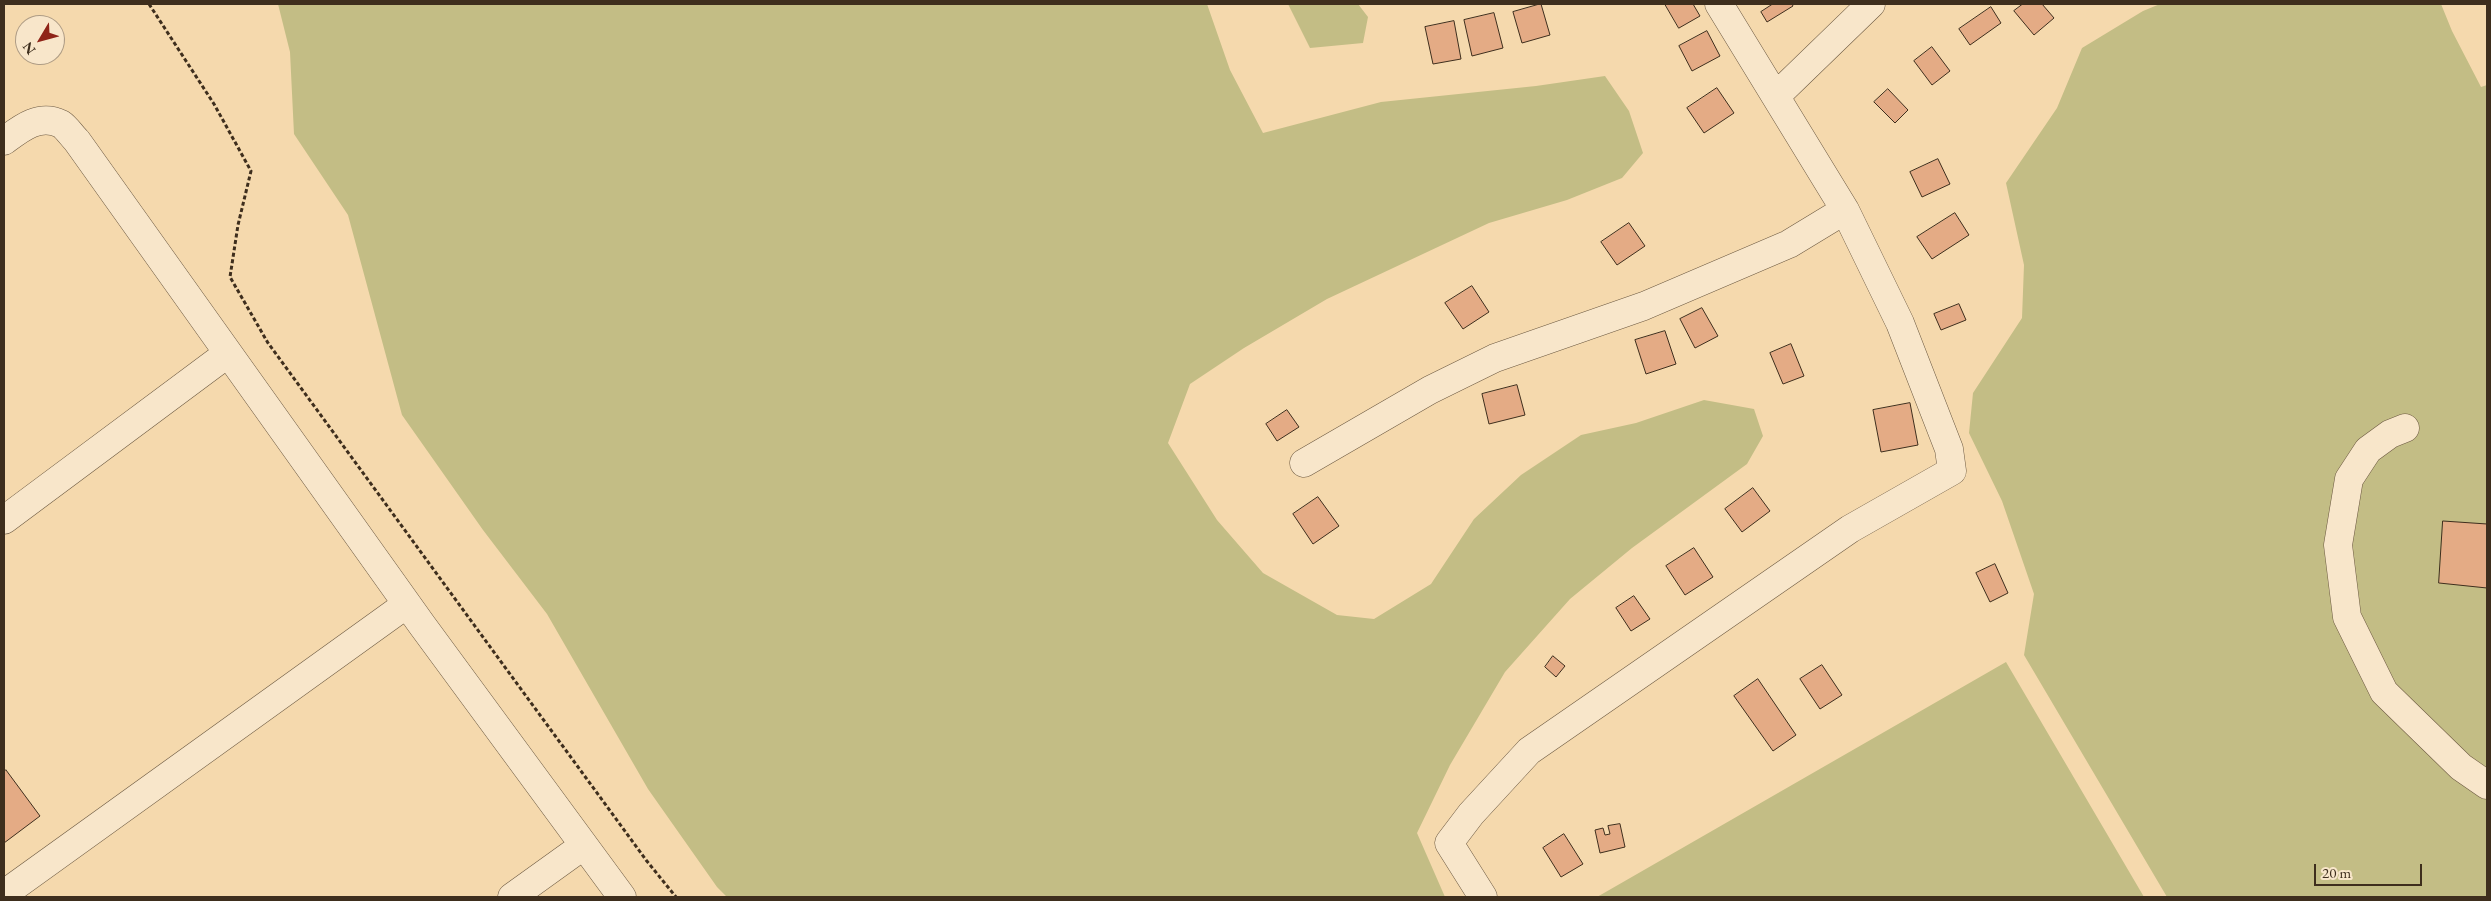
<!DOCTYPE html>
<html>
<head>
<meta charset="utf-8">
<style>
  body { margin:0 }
  #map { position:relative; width:2491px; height:901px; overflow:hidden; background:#f5d9ad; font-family:"EB Garamond",serif }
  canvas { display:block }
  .frame { position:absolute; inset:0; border:5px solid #3e2e1d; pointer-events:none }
  .north { position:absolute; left:15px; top:15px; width:50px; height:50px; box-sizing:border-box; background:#f8e6ca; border:1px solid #ae9c85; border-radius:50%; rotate:233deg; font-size:14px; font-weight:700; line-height:20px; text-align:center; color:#3e2e1d }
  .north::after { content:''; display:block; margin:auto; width:18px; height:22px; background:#8f2418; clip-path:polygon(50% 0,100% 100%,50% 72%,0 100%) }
  .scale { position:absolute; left:2314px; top:864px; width:108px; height:22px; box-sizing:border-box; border:2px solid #3e2e1d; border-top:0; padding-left:6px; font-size:15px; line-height:18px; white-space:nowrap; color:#3e2e1d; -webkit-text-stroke:4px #f8e6ca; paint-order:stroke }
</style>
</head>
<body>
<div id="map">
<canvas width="2491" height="901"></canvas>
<div class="frame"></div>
<div class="north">N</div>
<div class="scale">20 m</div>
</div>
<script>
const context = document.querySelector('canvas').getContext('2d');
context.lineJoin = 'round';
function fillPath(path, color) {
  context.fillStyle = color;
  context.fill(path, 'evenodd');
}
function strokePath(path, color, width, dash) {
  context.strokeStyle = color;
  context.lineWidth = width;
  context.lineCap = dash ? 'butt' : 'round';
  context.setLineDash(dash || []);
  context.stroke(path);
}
fillPath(new Path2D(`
  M278 4H1207L1230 70 1263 133 1381 102 1536 86 1605 76 1629 111 1643 153 1622 178 1567 200 1489 223 1327 299 1244 348 1190 384 1168 443 1217 520 1263 573 1337 615 1374 619 1431 584 1474 519 1521 475 1581 435 1636 423 1704 400 1754 409 1763 436 1747 464 1632 548 1570 599 1505 672 1450 765 1417 833 1445 897H727L717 887 648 789 547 614 483 530 402 415 348 215 294 134 290 52Z
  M1288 4H1358L1368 17 1363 43 1310 48Z
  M2160 4H2441L2452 31 2481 87 2487 85V897H2167L2024 655 2034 594 2002 501 1969 433 1973 393 2022 318 2024 265 2006 183 2057 108 2082 48 2143 11Z
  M2006 662 2144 897H1597Z`), '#c3bd85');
const building = new Path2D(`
  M1541 4 1550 35 1522 43 1513 12Z
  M1665 4H1693L1700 16 1679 28Z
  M1773 4H1792L1793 6 1767 22 1761 12Z
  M2023 4H2042L2054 18 2034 35 2014 11Z
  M1991 7 2001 23 1970 45 1959 29Z
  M1494 13 1503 48 1472 56 1464 20Z
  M1454 21 1461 59 1433 64 1425 27Z
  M1707 31 1720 56 1692 71 1679 46Z
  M1932 47 1950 71 1932 85 1914 61Z
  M1717 88 1734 113 1704 133 1687 108Z
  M1888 89 1908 110 1895 123 1874 102Z
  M1938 159 1950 184 1922 197 1910 172Z
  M1955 213 1969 235 1932 259 1917 237Z
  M1629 223 1645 246 1617 265 1601 242Z
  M1472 286 1489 312 1463 329 1445 303Z
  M1959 304 1966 320 1941 330 1934 314Z
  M1702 308 1718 336 1695 348 1680 319Z
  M1665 331 1676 364 1646 374 1635 340Z
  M1791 344 1804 376 1783 384 1770 353Z
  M1517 385 1525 415 1489 424 1482 394Z
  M1910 403 1918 445 1881 452 1873 410Z
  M1287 410 1299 427 1277 441 1266 424Z
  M1753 488 1770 511 1742 532 1725 509Z
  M1318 497 1339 526 1313 544 1293 514Z
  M2443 521 2487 524V588L2439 583Z
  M1694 548 1713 577 1685 595 1666 566Z
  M1995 564 2008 593 1990 602 1976 573Z
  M1634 596 1650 619 1631 631 1616 608Z
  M1553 656 1565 666 1556 677 1545 667Z
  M1822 665 1842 695 1820 709 1800 679Z
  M1758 679 1796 735 1773 751 1734 696Z
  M6 770 40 816 4 843V772Z
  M1620 824 1625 847 1600 853 1595 830 1603 828 1605 835 1610 834 1608 826Z
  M1564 834 1583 864 1561 877 1543 848Z`);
fillPath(building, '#e4ab85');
strokePath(building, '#3e2e1d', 1);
const minor = new Path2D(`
  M1776 96 1871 4
  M4 141C20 129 39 113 61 124 66 127 72 136 77 141L422 625 622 897
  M2405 428 2390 434 2368 450 2349 479 2338 545 2347 617 2384 692 2461 767 2487 785
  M1304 463 1430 390 1495 358 1644 306 1789 244 1845 210
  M4 520 227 354
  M4 894 407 604
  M512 897 583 846
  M1483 897 1449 843 1471 814 1529 751 1850 529 1952 471 1949 449 1900 323 1845 210 1719 4`);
strokePath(minor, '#6c5941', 29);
strokePath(new Path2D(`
  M149 4 214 104 251 171 238 225 230 277 268 343 646 860 676 897`), '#3e2e1d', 3, [4, 2.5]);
strokePath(minor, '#f8e6ca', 28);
</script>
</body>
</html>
